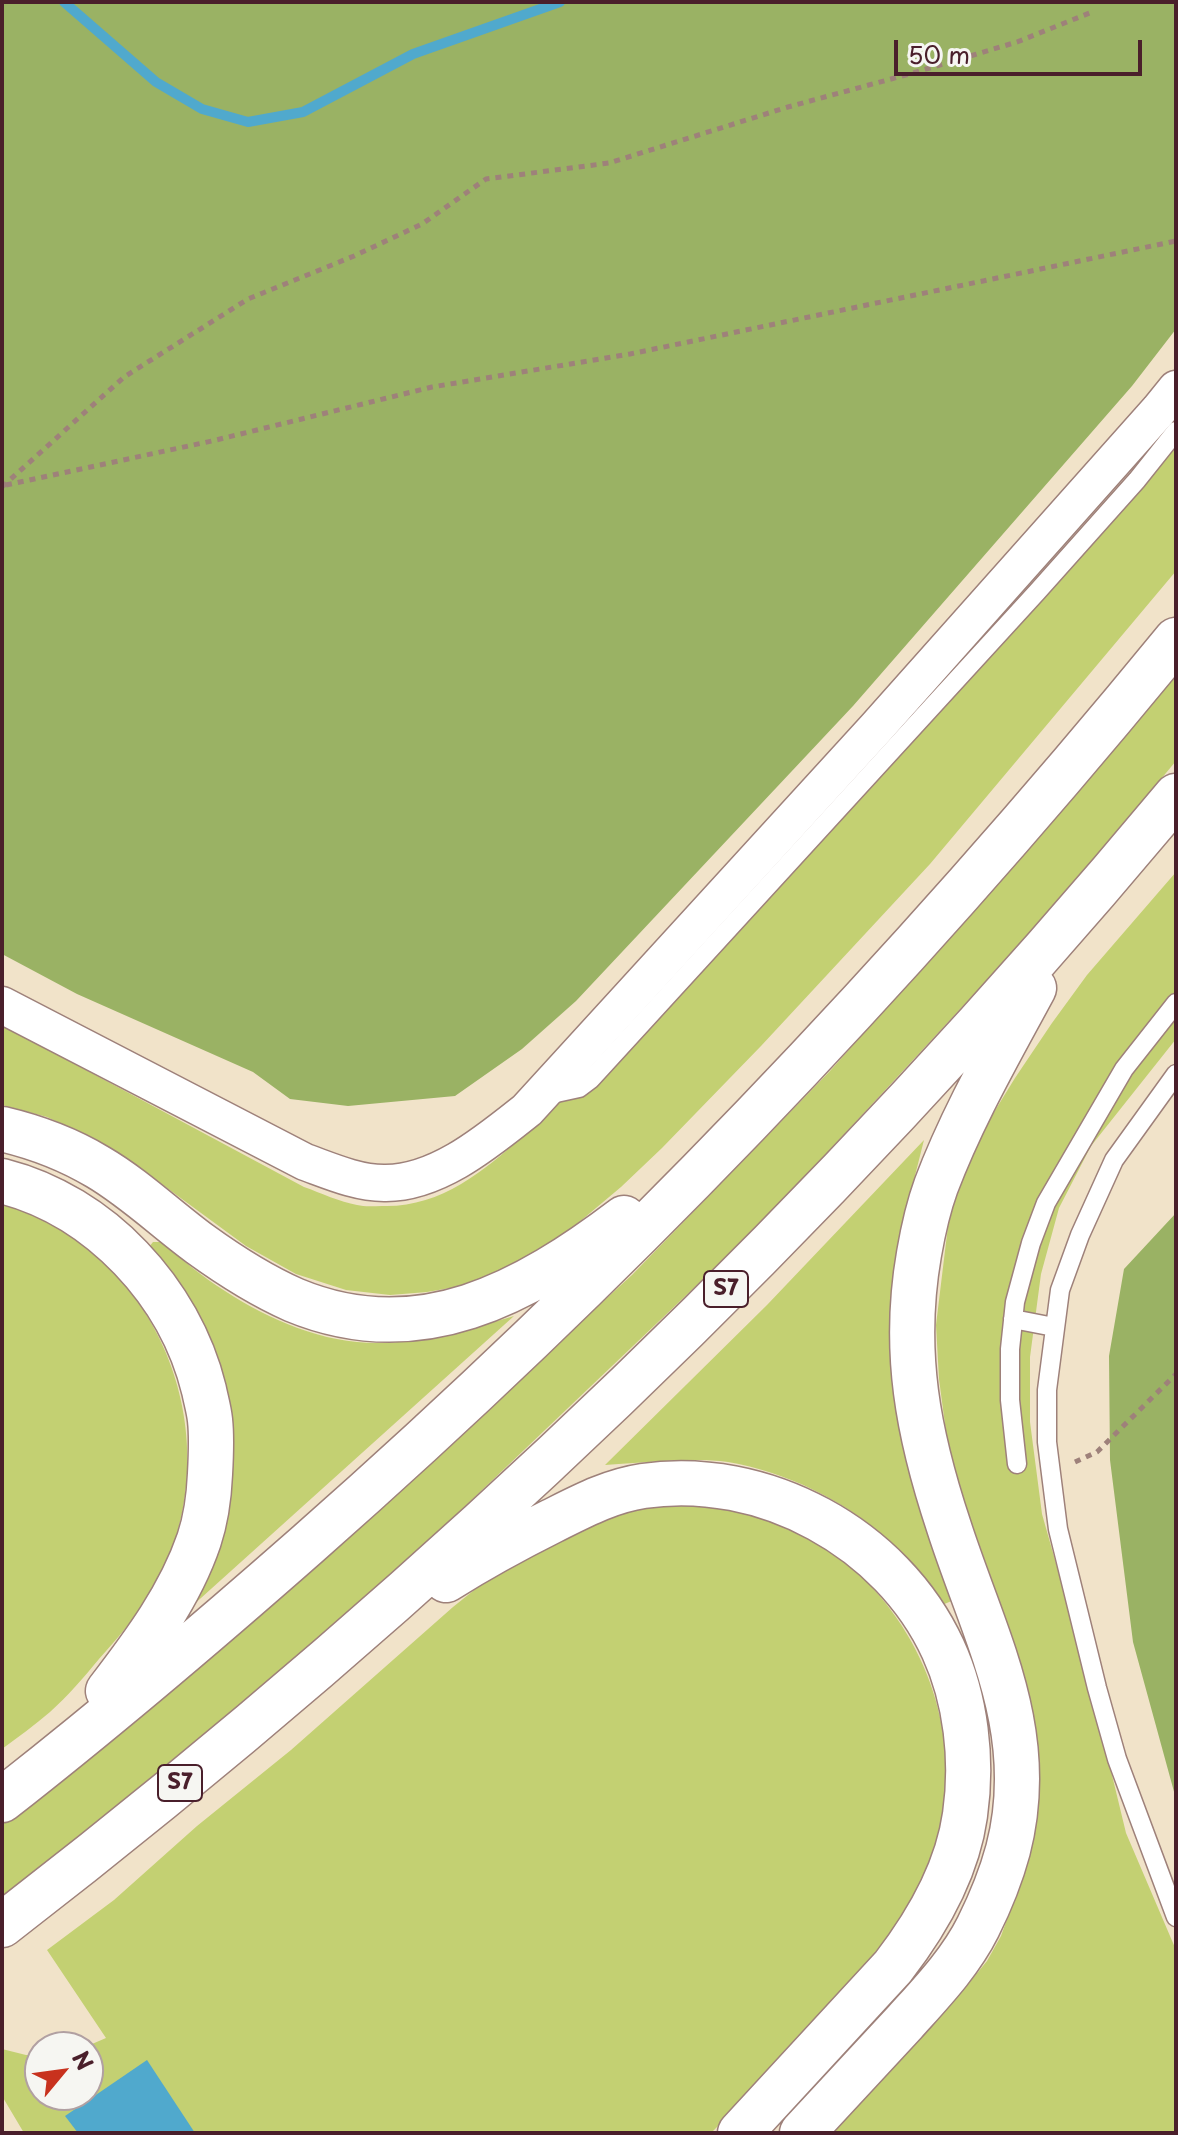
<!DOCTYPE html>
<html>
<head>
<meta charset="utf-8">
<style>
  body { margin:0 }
  #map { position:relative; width:1178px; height:2135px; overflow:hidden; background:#f1e3c9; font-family:"Playpen Sans",sans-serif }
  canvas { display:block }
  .frame { position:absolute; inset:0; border:4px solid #4a1f2b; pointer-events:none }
  .north { position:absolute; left:24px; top:2031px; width:80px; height:80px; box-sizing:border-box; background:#f6f6f2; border:2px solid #b1a0a2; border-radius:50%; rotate:61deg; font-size:22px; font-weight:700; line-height:32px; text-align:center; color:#4a1f2b }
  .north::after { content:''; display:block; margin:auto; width:28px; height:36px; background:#c8321e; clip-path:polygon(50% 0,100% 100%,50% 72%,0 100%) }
  .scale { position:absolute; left:894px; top:40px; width:248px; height:36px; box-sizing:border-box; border:4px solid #4a1f2b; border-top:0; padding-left:10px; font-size:24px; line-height:28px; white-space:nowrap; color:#4a1f2b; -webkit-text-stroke:6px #f6f6f2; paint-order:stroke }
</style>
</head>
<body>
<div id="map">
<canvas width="1178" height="2135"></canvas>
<div class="frame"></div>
<div class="north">N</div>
<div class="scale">50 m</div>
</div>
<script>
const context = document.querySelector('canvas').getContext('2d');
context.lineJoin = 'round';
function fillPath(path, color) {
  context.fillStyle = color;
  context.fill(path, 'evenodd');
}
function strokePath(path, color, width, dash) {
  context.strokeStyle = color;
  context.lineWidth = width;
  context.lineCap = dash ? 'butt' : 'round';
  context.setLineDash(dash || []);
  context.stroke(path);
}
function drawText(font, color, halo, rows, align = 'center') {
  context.font = font + ' "Playpen Sans",sans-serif';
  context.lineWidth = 7;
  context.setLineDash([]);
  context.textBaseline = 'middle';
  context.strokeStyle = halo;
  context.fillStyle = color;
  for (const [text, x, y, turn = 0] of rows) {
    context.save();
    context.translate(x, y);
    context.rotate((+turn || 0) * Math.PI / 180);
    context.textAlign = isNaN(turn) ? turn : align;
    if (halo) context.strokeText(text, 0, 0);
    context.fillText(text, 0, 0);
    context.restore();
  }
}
fillPath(new Path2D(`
  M1176 426V571L930 864 761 1046 662 1148 621 1187 565 1234 541 1251 473 1284 427 1292 390 1295 346 1290 296 1274 246 1246 137 1166 90 1137 47 1117 2 1105V1025L304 1187C321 1193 340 1202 357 1205 365 1207 374 1206 382 1206 439 1208 483 1172 523 1136L1049 579Z
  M1176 670V761L1050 912 763 1222 415 1554 202 1742 7 1893 2 1895V1824L186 1676 412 1476 632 1275 830 1071 1023 853Z
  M1176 872V1039L1091 1146 1059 1208 1041 1274 1030 1357V1422L1042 1514 1090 1684 1126 1833 1176 1950V2133H826L951 2005 987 1961 1001 1936 1011 1908 1029 1849 1038 1773 1031 1705 1010 1631 962 1496 948 1447 939 1379 936 1325 948 1226 961 1179 980 1135 1015 1078 1052 1023 1087 975Z
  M924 1140 898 1243 890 1311 895 1375 954 1600 942 1605C927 1583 907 1557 887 1539 844 1500 786 1472 728 1462 692 1457 642 1463 605 1465L767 1305Z
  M2 1203C158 1249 231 1433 161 1576 145 1607 122 1633 99 1659 84 1677 68 1696 50 1712 35 1725 18 1737 2 1749Z
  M153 1242H161C182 1259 202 1277 225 1291 271 1321 325 1344 381 1343 427 1342 470 1329 514 1316L191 1607 219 1539 149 1247Z
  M677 1504C702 1505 724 1509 749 1514 758 1516 769 1517 778 1521 794 1528 822 1542 836 1552 848 1561 858 1572 867 1582 936 1653 966 1759 932 1855 907 1925 851 1982 802 2036 772 2069 743 2102 711 2133H24L2 2096V2049L26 2055H40V2095H88V2047H85L106 2038 47 1950 114 1900 197 1826 291 1750 453 1607 488 1579 554 1539 624 1511Z`), '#c3d072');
fillPath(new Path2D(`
  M2 2H1176V329L1132 386 853 706 576 1001 522 1049 455 1096 348 1106 290 1099 253 1072 77 994 2 954Z
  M1176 1213V1799L1133 1642 1110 1460 1109 1356 1124 1269Z`), '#9ab264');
fillPath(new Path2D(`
  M147 2060 195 2133H78L65 2116Z`), '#50a9cd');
strokePath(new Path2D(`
  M64 2 156 82 202 109 248 122 303 112 413 54 560 2`), '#50a9cd', 10);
const service = new Path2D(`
  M1176 1074 1114 1160 1080 1235 1060 1290 1047 1390V1442L1058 1529 1097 1688 1117 1759 1176 1917
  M547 1095 579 1088 591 1079 1037 592 1137 480 1176 431
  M1013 1319 1054 1327
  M1017 1464 1010 1400V1349L1015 1302 1031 1243 1046 1203 1124 1069 1176 1003`);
const minor = new Path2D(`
  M2 1005 305 1162C330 1171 357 1183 384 1183 437 1184 488 1141 527 1110L876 728 1159 410 1176 389`);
const motorway = new Path2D(`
  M2 1129C36 1137 68 1149 98 1167 134 1188 166 1219 200 1244 229 1265 260 1285 294 1300 419 1352 525 1293 624 1218
  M2 1181C100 1206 180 1292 204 1390 206 1400 209 1410 210 1420 212 1438 211 1456 210 1474 209 1497 206 1519 199 1540 180 1596 144 1644 108 1691
  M446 1580C481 1558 516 1539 552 1521 582 1506 610 1491 643 1486 763 1468 892 1538 943 1649 966 1699 973 1760 965 1815 957 1872 927 1923 893 1967L740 2133
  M2 1800C107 1718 208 1632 308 1544 625 1265 909 966 1176 640
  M2 1925C432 1593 828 1214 1176 796
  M802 2133C836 2096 871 2059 905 2022 931 1993 960 1963 978 1927 990 1903 1001 1876 1008 1850 1039 1731 984 1636 949 1527 918 1434 902 1351 919 1254 923 1231 928 1208 936 1186 962 1117 999 1053 1034 988`);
strokePath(service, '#9e817a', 21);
strokePath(minor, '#9e817a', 39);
strokePath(motorway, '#9e817a', 47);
strokePath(new Path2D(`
  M6 485 212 441 432 387 630 354 1176 241
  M2 487 124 377 248 299 354 256 422 224 486 179 609 163 788 107 913 73 1017 42 1092 12
  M1075 1462 1097 1452 1176 1374`), '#9e817a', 5, [6, 6]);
strokePath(service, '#fff', 18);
strokePath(minor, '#fff', 36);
strokePath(motorway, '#fff', 44);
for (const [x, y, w] of [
  [726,1289,44],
  [180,1783,44]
]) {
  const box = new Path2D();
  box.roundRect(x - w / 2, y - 18, w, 36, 6);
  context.fillStyle = '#f6f6f2';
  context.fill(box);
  strokePath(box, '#4a1f2b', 2);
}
drawText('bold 22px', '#4a1f2b', null, [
  ["S7",726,1289],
  ["S7",180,1783]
]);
</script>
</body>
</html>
